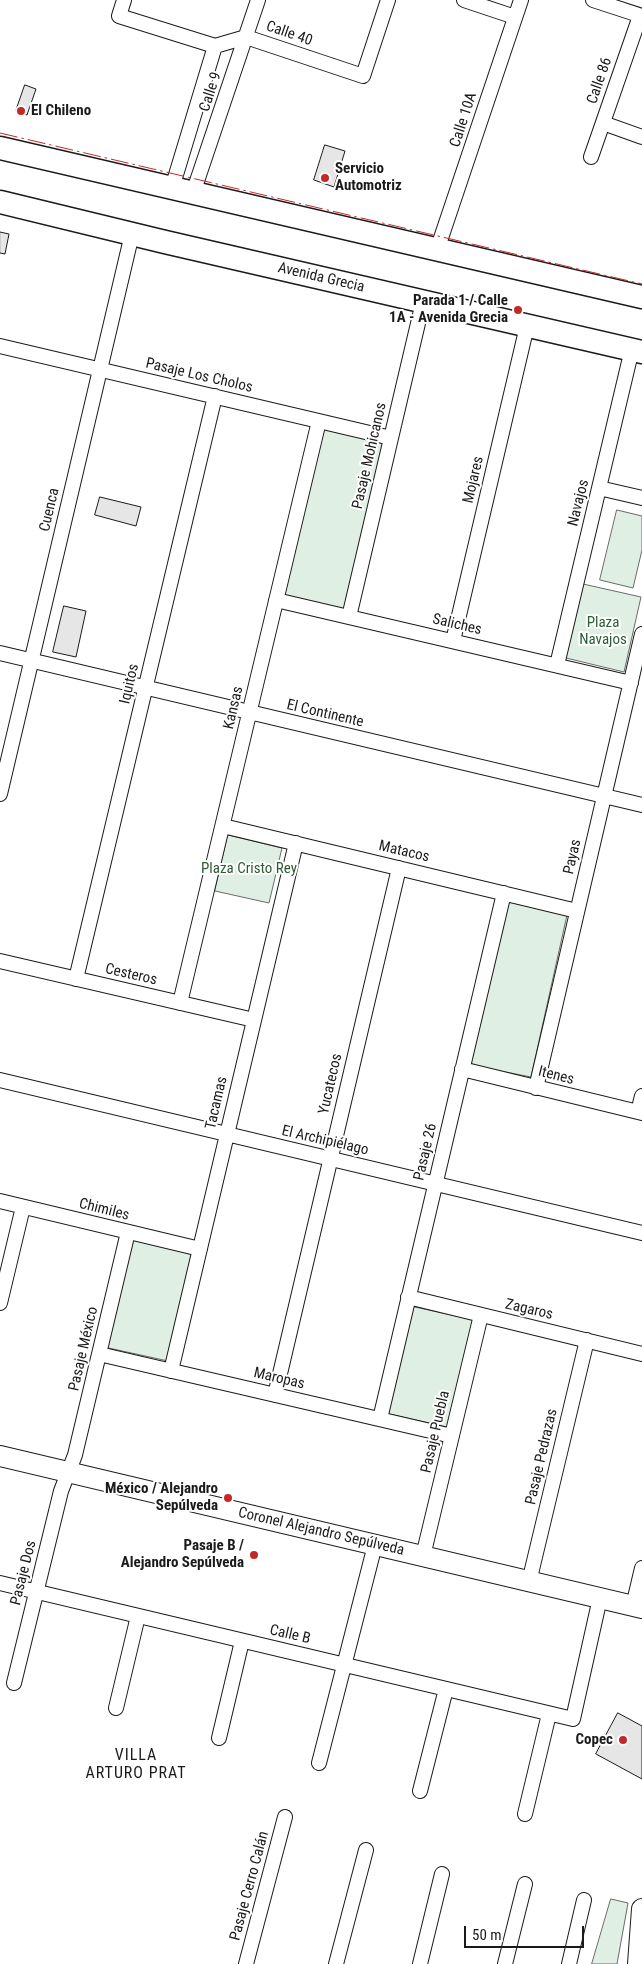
<!DOCTYPE html>
<html>
<head>
<meta charset="utf-8">
<style>
  body { margin:0 }
  #map { position:relative; width:642px; height:1964px; overflow:hidden; background:#fff; font-family:"Roboto Condensed",sans-serif }
  canvas { display:block }
  .scale { position:absolute; left:464px; top:1926px; width:120px; height:22px; box-sizing:border-box; border:2px solid #1a1a1a; border-top:0; padding-left:6px; font-size:15px; line-height:18px; white-space:nowrap; color:#1a1a1a; -webkit-text-stroke:4px #fff; paint-order:stroke }
</style>
</head>
<body>
<div id="map">
<canvas width="642" height="1964"></canvas>
<div class="scale">50 m</div>
</div>
<script>
const context = document.querySelector('canvas').getContext('2d');
context.lineJoin = 'round';
function fillPath(path, color) {
  context.fillStyle = color;
  context.fill(path, 'evenodd');
}
function strokePath(path, color, width, dash) {
  context.strokeStyle = color;
  context.lineWidth = width;
  context.lineCap = dash ? 'butt' : 'round';
  context.setLineDash(dash || []);
  context.stroke(path);
}
function drawText(font, color, halo, rows, align = 'center') {
  context.font = font + ' "Roboto Condensed",sans-serif';
  context.lineWidth = 4;
  context.setLineDash([]);
  context.textBaseline = 'middle';
  context.strokeStyle = halo;
  context.fillStyle = color;
  for (const [text, x, y, turn = 0] of rows) {
    context.save();
    context.translate(x, y);
    context.rotate((+turn || 0) * Math.PI / 180);
    context.textAlign = isNaN(turn) ? turn : align;
    if (halo) context.strokeText(text, 0, 0);
    context.fillText(text, 0, 0);
    context.restore();
  }
}
const green = new Path2D(`
  M322 426 384 441 345 610 283 596Z
  M617 510 642 516V550L633 588 600 580Z
  M583 584 641 597 624 672 566 658Z
  M228 835 282 848 269 903 215 891Z
  M509 901 567 915 531 1077 470 1065Z
  M130 1238 195 1253 168 1361 104 1347Z
  M410 1306 475 1320 451 1428 385 1413Z
  M611 1899 628 1903 617 1964H592Z`);
fillPath(green, '#e0efe3');
strokePath(green, '#6a6a6a', 1);
const building = new Path2D(`
  M25 85 36 89 27 115 16 111Z
  M325 145 345 151 334 187 314 180Z
  M0 232 9 234 5 254 0 253Z
  M100 497 141 507 136 526 95 515Z
  M64 606 86 611 76 657 53 652Z
  M618 1713 642 1726V1779L596 1754Z`);
fillPath(building, '#e6e6e6');
strokePath(building, '#1a1a1a', 1);
const street = new Path2D(`
  M124 0 119 16 215 46 246 37 363 76 388 0
  M464 0 515 17
  M593 0 642 16
  M603 123 642 137
  M591 157 640 16
  M172 188 215 46
  M193 193 258 0
  M437 250 521 0
  M0 346 391 438
  M599 488 642 498
  M276 600 631 683
  M349 617 423 302
  M453 641 527 326
  M0 653 642 805
  M557 665 632 349
  M0 794 132 234
  M223 826 577 911
  M0 961 254 1020
  M76 979 215 396
  M180 1003 319 421
  M462 1069 642 1113
  M0 1080 642 1233
  M536 1088 642 634
  M638 1112 642 1096
  M0 1201 200 1249
  M408 1297 642 1354
  M0 1303 23 1207
  M99 1354 452 1436
  M171 1371 296 843
  M275 1395 399 868
  M380 1419 504 893
  M423 1556 481 1315
  M529 1582 587 1340
  M0 1583 573 1719 600 1598
  M633 1606 642 1568
  M14 1683 61 1491 75 1455 128 1232
  M116 1708 138 1616
  M219 1738 242 1641
  M319 1763 375 1545
  M420 1791 446 1689
  M525 1814 549 1714
  M246 1964 285 1817
  M336 1964 366 1850
  M420 1964 442 1874
  M505 1964 525 1884
  M569 1964 584 1900`);
const secondary = new Path2D(`
  M0 1456 642 1608
  M638 1964 642 1909`);
const primary = new Path2D(`
  M0 148 642 297
  M0 202 165 242 642 352`);
strokePath(street, '#1a1a1a', 16);
strokePath(secondary, '#1a1a1a', 22);
strokePath(primary, '#1a1a1a', 25);
strokePath(street, '#fff', 14);
strokePath(secondary, '#fff', 20);
strokePath(primary, '#fff', 22);
strokePath(new Path2D(`
  M0 133 642 284`), '#c62828', 1, [18, 4, 2.5, 4]);
for (const [x, y, r, color] of [
  [21,111,5,"#c62828"],
  [325,178,5,"#c62828"],
  [518,310,5,"#c62828"],
  [228,1498,5,"#c62828"],
  [254,1555,5,"#c62828"],
  [623,1740,5,"#c62828"]
]) {
  const dot = new Path2D();
  dot.arc(x, y, r, 0, 2 * Math.PI);
  context.fillStyle = color;
  context.fill(dot);
  strokePath(dot, '#fff', 2);
}
drawText('15px', '#1a1a1a', '#fff', [
  ["Calle 40",289,34,19],
  ["Calle 86",600,81,-71],
  ["Calle 9",211,92,-72],
  ["Calle 10A",464,120,-72],
  ["Avenida Grecia",321,278,13],
  ["Pasaje Los Cholos",199,376,13],
  ["Pasaje Mohicanos",370,456,-77],
  ["Mojares",474,480,-77],
  ["Navajos",579,503,-76],
  ["Cuenca",50,510,-77],
  ["Saliches",457,625,13],
  ["Iquitos",130,684,-77],
  ["Kansas",234,708,-77],
  ["El Continente",325,714,13],
  ["Matacos",404,852,13],
  ["Payas",573,857,-77],
  ["Cesteros",131,975,13],
  ["Itenes",556,1076,14],
  ["Yucatecos",331,1084,-77],
  ["Tacamas",217,1103,-77],
  ["El Archipiélago",325,1141,13],
  ["Pasaje 26",426,1152,-77],
  ["Chimiles",104,1210,14],
  ["Zagaros",529,1310,13],
  ["Pasaje México",84,1349,-77],
  ["Maropas",279,1379,13],
  ["Pasaje Puebla",436,1432,-77],
  ["Pasaje Pedrazas",542,1457,-77],
  ["Coronel Alejandro Sepúlveda",321,1532,13],
  ["Pasaje Dos",24,1573,-76],
  ["Calle B",290,1635,13],
  ["Pasaje Cerro Calán",250,1886,-75]
]);
drawText('bold 15px', '#1a1a1a', '#fff', [
  ["El Chileno",31,111,"left"],
  ["Servicio",335,169,"left"],
  ["Automotriz",335,186,"left"],
  ["Parada 1 / Calle",508,301],
  ["1A - Avenida Grecia",508,318],
  ["México / Alejandro",218,1489],
  ["Sepúlveda",218,1506],
  ["Pasaje B /",244,1546],
  ["Alejandro Sepúlveda",244,1563],
  ["Copec",613,1740]
], 'right');
drawText('15px', '#2b5a34', '#fff', [
  ["Plaza",603,623],
  ["Navajos",603,640],
  ["Plaza Cristo Rey",249,869]
]);
context.letterSpacing = '1px';
drawText('16px', '#1a1a1a', '#fff', [
  ["VILLA",136,1756],
  ["ARTURO PRAT",136,1774]
]);
context.letterSpacing = '0px';
</script>
</body>
</html>
